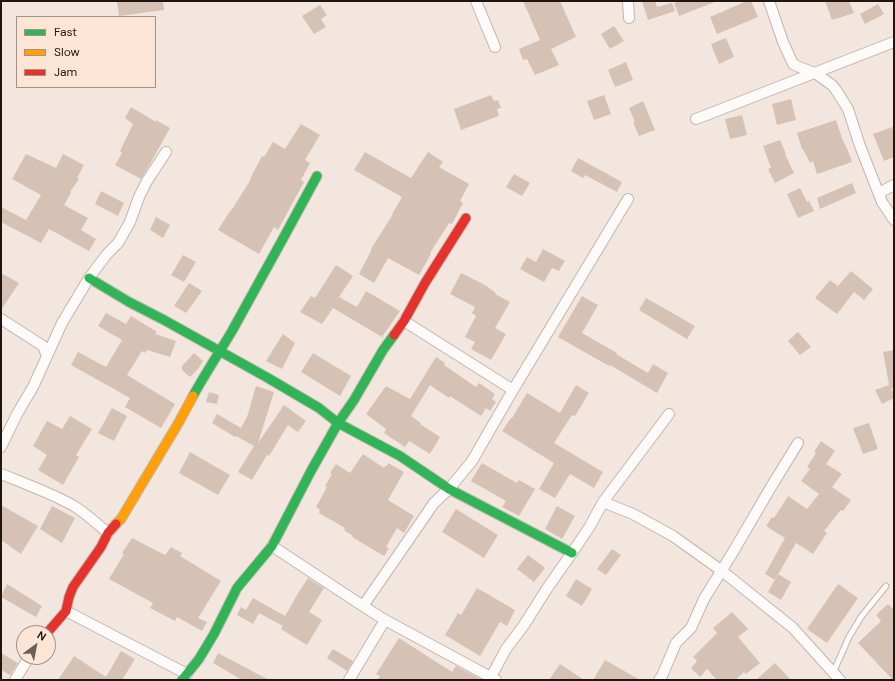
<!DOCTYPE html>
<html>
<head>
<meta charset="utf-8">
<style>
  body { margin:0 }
  #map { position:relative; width:895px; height:681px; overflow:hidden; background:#f3e6de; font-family:"DM Sans",sans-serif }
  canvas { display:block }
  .frame { position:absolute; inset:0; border:2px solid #20160f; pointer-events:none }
  .legend { position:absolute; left:16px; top:16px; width:140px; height:72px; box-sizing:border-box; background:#fce5d5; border:1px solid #a49286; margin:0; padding:5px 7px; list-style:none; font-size:12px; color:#20160f }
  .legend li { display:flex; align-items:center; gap:8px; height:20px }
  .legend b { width:20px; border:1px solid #a49286 }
  .north { position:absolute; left:16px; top:625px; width:40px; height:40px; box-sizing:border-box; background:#fce5d5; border:1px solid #a49286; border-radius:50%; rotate:32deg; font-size:11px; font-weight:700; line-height:16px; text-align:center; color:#20160f }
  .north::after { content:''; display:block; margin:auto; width:14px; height:18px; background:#6a5f57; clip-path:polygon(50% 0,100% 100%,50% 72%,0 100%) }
</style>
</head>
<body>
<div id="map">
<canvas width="895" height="681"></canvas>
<div class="frame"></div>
<ul class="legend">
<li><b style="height:5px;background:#30b455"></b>Fast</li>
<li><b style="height:5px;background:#ff9f0a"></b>Slow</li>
<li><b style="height:5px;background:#e5322d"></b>Jam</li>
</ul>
<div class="north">N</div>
</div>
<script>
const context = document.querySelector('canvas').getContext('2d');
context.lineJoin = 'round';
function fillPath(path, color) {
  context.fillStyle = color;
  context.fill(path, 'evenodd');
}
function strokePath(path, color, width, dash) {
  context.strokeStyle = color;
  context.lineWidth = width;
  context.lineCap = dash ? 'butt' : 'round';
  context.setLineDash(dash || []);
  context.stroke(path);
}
fillPath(new Path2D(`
  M117 1H163L164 10 119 16Z
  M523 1H560L576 37 551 49 559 65 535 75 527 59 523 60 519 49 540 40Z
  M642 1H655L657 7 672 3 675 11 648 20Z
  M680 1H715V2L679 16 674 3Z
  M747 1H751L758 17 717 34 710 17Z
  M825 1H849L854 13 832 20Z
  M878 4 884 14 865 24 860 14Z
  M320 5 327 15 321 19 326 27 314 34 302 16Z
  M614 26 624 41 610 49 601 34Z
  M726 38 734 57 719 64 711 44Z
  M626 62 633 80 615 87 608 70Z
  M491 95 494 101 498 100 501 108 497 109 499 116 461 130 454 109Z
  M604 95 611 114 594 120 587 101Z
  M791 99 796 120 777 125 772 104Z
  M643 101 655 130 639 136 633 122H635L629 108Z
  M131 107 156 122V120L170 128 150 164 141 179 115 165 122 153 120 151 133 124 125 118Z
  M742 115 747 135 730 139 725 119Z
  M836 120 842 138 848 151 852 162 817 174 813 161 810 163 803 149H802L797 133Z
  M301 124 320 135 305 160 310 163 301 180 304 182 278 230 274 227 259 254 218 230 230 211H231L251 179H250L262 156 264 157 273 142 285 149Z
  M892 127 894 134V157L884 161 873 134Z
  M780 140 786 154H785L794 173 775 183 768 169 771 168 763 146Z
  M365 152 411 178 428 152 443 162 439 167 469 184 460 201 463 203 452 224 449 223 430 253 431 254 419 275 388 258 374 283 359 274 372 249H371L393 214H392L402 197 354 170Z
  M26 154 56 168 63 154 84 165 77 178 79 179 70 192 71 193 64 205 88 218 81 230 96 239 89 251 49 229 41 243 1 222V207L26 220 41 195 12 179Z
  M578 158 622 182 617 192 585 175 583 178 571 171Z
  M514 174 530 183 522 196 506 187Z
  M852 183 856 193 820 209 817 198Z
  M800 188 807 202 809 201 814 211 798 218 787 194Z
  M101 191 124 203 118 216 95 204Z
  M156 217 170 225 163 238 150 230Z
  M543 249 565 261 559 271 552 268 544 282 520 269 527 257 536 262Z
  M183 255 196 262 184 282 171 275Z
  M336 265 353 276 339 297 357 307 366 291 400 311 382 337 333 308 322 324 300 312 311 296 315 298Z
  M851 271 873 289 864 300 854 292 837 314 815 298 830 280 838 286Z
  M1 273 19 283 1 310Z
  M461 273 485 285 496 293 495 294 510 302 495 328 506 334 491 360 471 349 475 342 465 337 476 316 472 313 475 307 450 294Z
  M189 283 202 291 186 313 174 306Z
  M582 296 598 305 582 333 617 353 616 354 648 373 653 364 668 373 657 393 610 365 609 366 558 337Z
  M646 298 695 326 687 339 639 310Z
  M106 313 126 324 131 316 157 332 155 334 176 341 170 357 147 350 145 353 142 351 127 375 175 404 161 428 125 407 130 398 71 365 78 352 106 367 122 340 98 326Z
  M798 332 811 347 800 355 788 341Z
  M283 334 295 343 282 369 266 361Z
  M894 350V388H891L894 395V398L882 404 875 390 889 385 883 352Z
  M194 353 203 361 198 369 190 377 182 370V366Z
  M313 353 351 376 340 396 301 372Z
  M436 357 445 363 444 365 476 387 479 383 495 394 492 399 496 402 490 411 486 408 481 416 450 396 449 398 430 385 411 416 421 423 420 424 440 437 430 454 409 441 405 447 384 433 386 429 366 414 386 386 410 399Z
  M576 385 589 393 575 416 572 415 554 443 603 472 594 488 570 474 555 498 539 489 554 463 502 431 511 418H512L527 393 560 413Z
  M256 386 274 392 258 443 284 405 306 421 298 432 288 425 269 456 267 455 252 480 238 472 254 446 236 436 235 437 212 423 217 414 241 428 247 417Z
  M209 392 219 395 217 404 206 402Z
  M112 408 127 416 114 441 98 433Z
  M70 416 92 429 76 455 79 457 63 485 38 470 47 455 33 446 47 421 62 429Z
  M869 423 878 449 863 454 853 428Z
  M821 441 835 451 826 464 842 474 832 487 851 500 843 511 841 510 824 531 827 533 813 554 796 543 775 580 765 574 785 538 766 526 772 517 774 518 788 496 807 509 819 494 801 481 810 469 807 467 816 453 814 452Z
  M190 452 230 475 218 495 179 473Z
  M363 454 384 468 385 466H387L388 463 404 472 388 500 414 516 404 533 397 528 386 547 389 548 384 556 352 537 353 536 344 530 345 528 319 513 320 510 316 507 327 487 325 486 332 474 330 473 336 464 350 473Z
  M482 463 517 483 519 480 535 489 519 516 502 507 506 501 471 481Z
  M1 505 38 526 21 554 1 540Z
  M52 506 75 518 62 543 40 529Z
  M557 506 575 516 562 539 545 529Z
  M456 509 498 535 484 558 442 532Z
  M132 538 165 555 171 547 182 553 180 556 221 581 198 618 207 622 202 631 177 617 175 621 150 608 153 603 109 579 124 554 122 553Z
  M612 549 621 555 606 575 597 569Z
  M528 555 545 568 534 582 517 569Z
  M778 574 791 582 781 600 768 592Z
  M308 578 324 588 309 612 322 620 307 645 281 629 283 626 259 613 253 624 237 615 241 607 246 610 253 598 285 616 295 599V598Z
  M576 579 592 589 582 606 566 596Z
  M7 584 42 606 36 617 1 597Z
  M838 584 858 598 827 643 807 629Z
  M477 588 515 610 507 626 500 622 480 656 445 635 458 613 461 615Z
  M888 604 894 610V680H893L858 643 881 621 876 615Z
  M732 612 748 629 738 637 760 663 746 674 744 672 735 680H717L707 669 700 677 691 668 697 661 693 657 717 633 713 628Z
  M399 638 452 672 456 666 482 680H377L380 676 376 674Z
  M333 649 353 661 347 671 327 658Z
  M121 651 135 659 122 680H58L74 656 106 677Z
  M1 653 18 663 10 675 1 670Z
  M218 653 269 680H242L213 663Z
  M605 660 640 680H593Z
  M775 663 791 680H756Z
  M560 664 584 680H549Z`), '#d6c2b4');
const lane = new Path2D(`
  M833 673 849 637 861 617 886 586`);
const street = new Path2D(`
  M476 1 495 47
  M628 1 629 18
  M769 1 783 42 793 64 799 67 815 73 832 85 836 90 848 109 860 146 882 202 894 220
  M696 119 894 42
  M879 193 894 185
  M1 319 43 346 47 356
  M404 321 513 390
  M1 447 17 414 33 387 62 323 89 278 107 254 118 243 130 222 139 197 147 181 166 152
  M1 474C26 484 51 493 74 506 87 514 97 524 108 533
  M603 502 633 514 673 536 722 571 793 628 840 680
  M272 546 363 606 385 620 496 680
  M363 606 434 503 449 489 472 461 513 390 628 199
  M66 611 187 674
  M491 677 506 649 524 625 548 587 572 553 590 526 603 502 669 414
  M15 680 29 657
  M349 680 385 620
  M659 680 662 676 676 643 691 628 704 599 733 552 771 487 798 443`);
const fast = new Path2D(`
  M89 278 129 302 164 320 268 378 319 408 338 423 400 456 449 489 572 553
  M193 396C205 374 219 353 232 331 261 279 289 228 317 176
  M182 680 199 659 214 634 237 588 272 546 311 471 338 423 354 400 383 350 394 335`);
const slow = new Path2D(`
  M116 524 121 519 179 422 193 396`);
const jam = new Path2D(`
  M394 335 404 321 425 283 466 218
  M47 633 66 611 69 597 73 587 101 547 108 533 116 524`);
strokePath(lane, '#c0b6ae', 7);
strokePath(street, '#c0b6ae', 12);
strokePath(fast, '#c0b6ae', 11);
strokePath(slow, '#c0b6ae', 11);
strokePath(jam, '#c0b6ae', 11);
strokePath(lane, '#fdfbfa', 5);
strokePath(street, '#fdfbfa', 10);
strokePath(fast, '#30b455', 9);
strokePath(slow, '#ff9f0a', 9);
strokePath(jam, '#e5322d', 9);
</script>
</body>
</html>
